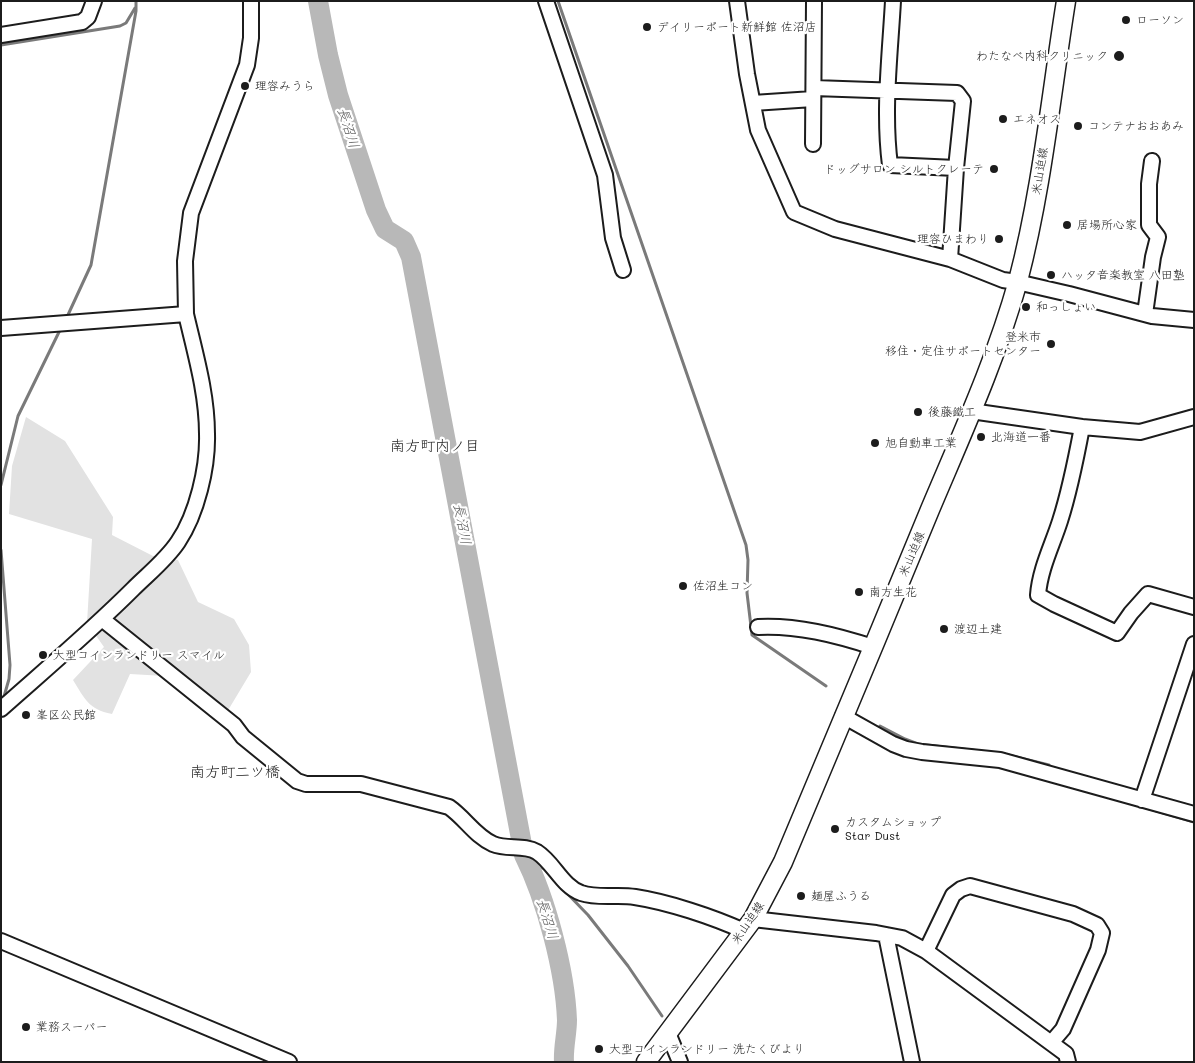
<!DOCTYPE html>
<html>
<head>
<meta charset="utf-8">
<style>
  body { margin:0 }
  #map { position:relative; width:1195px; height:1063px; overflow:hidden; background:#fff; font-family:Mali,sans-serif }
  canvas { display:block }
  .frame { position:absolute; inset:0; border:2px solid #1c1c1c; pointer-events:none }
</style>
</head>
<body>
<div id="map">
<canvas width="1195" height="1063"></canvas>
<div class="frame"></div>
</div>
<script>
const context = document.querySelector('canvas').getContext('2d');
context.lineJoin = 'round';
function fillPath(path, color) {
  context.fillStyle = color;
  context.fill(path, 'evenodd');
}
function strokePath(path, color, width, dash) {
  context.strokeStyle = color;
  context.lineWidth = width;
  context.lineCap = dash ? 'butt' : 'round';
  context.setLineDash(dash || []);
  context.stroke(path);
}
function drawText(font, color, halo, rows, align = 'center') {
  context.font = font + ' Mali,"Klee One",sans-serif';
  context.lineWidth = 4.5;
  context.setLineDash([]);
  context.textBaseline = 'middle';
  context.strokeStyle = halo;
  context.fillStyle = color;
  for (const [text, x, y, turn = 0] of rows) {
    context.save();
    context.translate(x, y);
    context.rotate((+turn || 0) * Math.PI / 180);
    context.textAlign = isNaN(turn) ? turn : align;
    if (halo) context.strokeText(text, 0, 0);
    context.fillText(text, 0, 0);
    context.restore();
  }
}
fillPath(new Path2D(`
  M26 417 65 441 113 517 112 535 153 556 178 560 198 602 234 619 249 645 251 672 227 712 182 677 130 674 112 714C88 709 85 699 73 680L104 647 87 623 92 539 9 514 12 466Z`), '#e2e2e2');
strokePath(new Path2D(`
  M558 1 746 545 748 560 747 593 752 635 826 686
  M1 45 120 26 126 23 135 8
  M67 317 91 265 136 11V1
  M1 485 18 416 60 330
  M1 550 10 665 9 679 3 700
  M880 726 905 739 918 744 997 753
  M1004 754 1049 765
  M1126 802 1194 822
  M524 855 544 869 554 880
  M559 885 588 915 628 966 662 1016`), '#7a7a7a', 3);
strokePath(new Path2D(`
  M318 1 328 55 338 95 376 210 385 229 404 241 411 257 524 855C546 899 565 970 567 1020 567 1034 563 1048 564 1062`), '#b8b8b8', 20);
const minor = new Path2D(`
  M546 1 605 175 613 238 623 270
  M737 1 747 74 758 130 794 212 835 229 950 259 1003 280 1017 282 1069 294 1152 316 1194 320
  M893 1C890 55 883 111 890 165L956 168
  M1 35 82 22 88 17 94 1
  M814 88 957 93 963 101 956 168 950 259
  M753 103 813 99
  M813 144 814 1
  M186 314 185 261 191 213 247 65 251 38V1
  M1145 314 1153 257 1158 237 1149 225V184L1152 161
  M1 328 186 314C195 353 207 393 207 434 208 467 197 514 178 542 166 560 148 574 133 589 91 631 46 669 1 709
  M971 411 1082 427 1140 432 1194 417
  M1082 427C1076 459 1070 490 1060 521 1052 546 1040 569 1038 595L1054 604 1117 633 1131 613 1148 594 1194 607
  M102 619 234 725 243 737 297 781 306 784H361L449 807C465 818 475 836 493 844 507 850 524 844 537 852 554 863 562 886 581 893 599 899 617 894 635 897 668 902 713 917 744 931
  M758 627C797 625 836 635 873 647
  M843 716 893 744 906 749 922 752 1000 760 1194 814
  M1142 800 1194 644
  M753 919 876 933 902 938 926 951 1066 1054 1068 1062
  M886 935 912 1062
  M1 941 289 1062
  M926 951 953 895 961 889 970 886 1073 914 1097 925 1102 933 1098 950 1063 1029 1051 1043
  M668 1033 680 1062`);
const major = new Path2D(`
  M646 1062 753 919 783 862C832 745 881 629 929 512 961 436 996 360 1018 281 1042 189 1051 95 1066 1`);
strokePath(minor, '#1c1c1c', 18);
strokePath(major, '#1c1c1c', 21);
strokePath(minor, '#fff', 14);
strokePath(major, '#fff', 18);
for (const [x, y, r, color] of [
  [1126,20,5,"#1c1c1c"],
  [647,27,5,"#1c1c1c"],
  [1119,56,6,"#1c1c1c"],
  [245,86,5,"#1c1c1c"],
  [1003,119,5,"#1c1c1c"],
  [1078,126,5,"#1c1c1c"],
  [994,169,5,"#1c1c1c"],
  [1067,225,5,"#1c1c1c"],
  [999,239,5,"#1c1c1c"],
  [1051,275,5,"#1c1c1c"],
  [1026,307,5,"#1c1c1c"],
  [1051,344,5,"#1c1c1c"],
  [918,412,5,"#1c1c1c"],
  [981,437,5,"#1c1c1c"],
  [875,443,5,"#1c1c1c"],
  [683,586,5,"#1c1c1c"],
  [859,592,5,"#1c1c1c"],
  [944,629,5,"#1c1c1c"],
  [43,655,5,"#1c1c1c"],
  [26,715,5,"#1c1c1c"],
  [835,829,5,"#1c1c1c"],
  [801,896,5,"#1c1c1c"],
  [26,1027,5,"#1c1c1c"],
  [599,1049,5,"#1c1c1c"]
]) {
  const dot = new Path2D();
  dot.arc(x, y, r, 0, 2 * Math.PI);
  context.fillStyle = color;
  context.fill(dot);
  strokePath(dot, '#fff', 2);
}
drawText('12px', '#1c1c1c', '#fff', [
  ["ローソン",1136,20],
  ["デイリーポート新鮮館 佐沼店",657,27],
  ["わたなべ内科クリニック",1108,56,"right"],
  ["理容みうら",255,86],
  ["エネオス",1013,119],
  ["コンテナおおあみ",1088,126],
  ["ドッグサロン シルトクレーテ",984,169,"right"],
  ["居場所心家",1077,225],
  ["理容ひまわり",989,239,"right"],
  ["ハッタ音楽教室 八田塾",1061,275],
  ["和っしょい",1036,307],
  ["登米市",1041,337,"right"],
  ["移住・定住サポートセンター",1041,351,"right"],
  ["後藤鐵工",928,412],
  ["北海道一番",991,437],
  ["旭自動車工業",885,443],
  ["佐沼生コン",693,586],
  ["南方生花",869,592],
  ["渡辺土建",954,629],
  ["大型コインランドリー スマイル",53,655],
  ["峯区公民館",36,715],
  ["カスタムショップ",845,822],
  ["Star Dust",845,836],
  ["麺屋ふうる",811,896],
  ["業務スーパー",36,1027],
  ["大型コインランドリー 洗たくびより",609,1049]
], 'left');
drawText('12px', '#1c1c1c', '#fff', [
  ["米山迫線",1040,171,-81],
  ["米山迫線",912,554,-67],
  ["米山迫線",748,923,-56]
]);
drawText('italic 14px', '#5a5a5a', '#fff', [
  ["長沼川",348,128,72],
  ["長沼川",462,524,79],
  ["長沼川",547,919,73]
]);
drawText('15px', '#1c1c1c', '#fff', [
  ["南方町内ノ目",435,446],
  ["南方町二ツ橋",235,772]
]);
</script>
</body>
</html>
